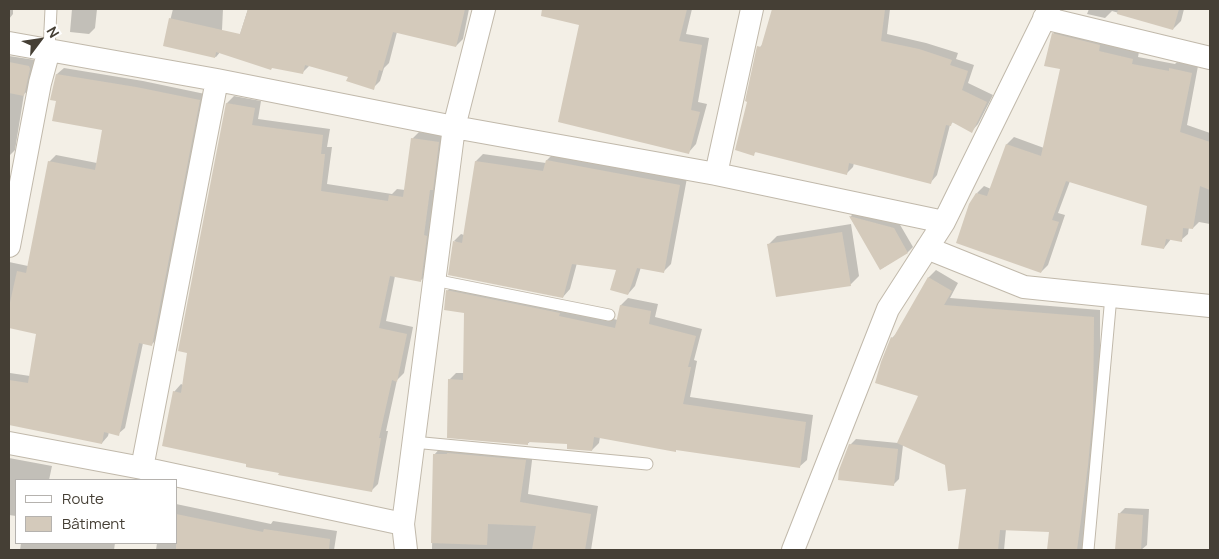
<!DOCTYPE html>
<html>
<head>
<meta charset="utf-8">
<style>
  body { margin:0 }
  #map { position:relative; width:1219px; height:559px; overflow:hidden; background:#f3efe6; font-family:Manrope,sans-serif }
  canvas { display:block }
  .frame { position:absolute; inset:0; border:10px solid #453f35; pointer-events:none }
  .legend { position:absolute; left:15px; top:479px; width:162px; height:65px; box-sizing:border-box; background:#fff; border:1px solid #b5b2ae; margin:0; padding:6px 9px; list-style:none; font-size:15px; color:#453f35 }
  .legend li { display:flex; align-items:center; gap:10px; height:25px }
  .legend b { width:25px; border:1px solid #b5b2ae }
  .north { position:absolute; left:15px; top:15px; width:50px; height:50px; -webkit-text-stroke:4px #fff; paint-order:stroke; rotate:59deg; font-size:14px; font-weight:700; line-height:20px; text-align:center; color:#453f35 }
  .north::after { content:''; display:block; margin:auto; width:18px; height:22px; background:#453f35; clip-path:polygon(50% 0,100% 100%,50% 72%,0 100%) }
</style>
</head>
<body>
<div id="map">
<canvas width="1219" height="559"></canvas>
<div class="frame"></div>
<ul class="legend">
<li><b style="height:6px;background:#fff"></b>Route</li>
<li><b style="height:14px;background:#d4cabb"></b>Bâtiment</li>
</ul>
<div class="north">N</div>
</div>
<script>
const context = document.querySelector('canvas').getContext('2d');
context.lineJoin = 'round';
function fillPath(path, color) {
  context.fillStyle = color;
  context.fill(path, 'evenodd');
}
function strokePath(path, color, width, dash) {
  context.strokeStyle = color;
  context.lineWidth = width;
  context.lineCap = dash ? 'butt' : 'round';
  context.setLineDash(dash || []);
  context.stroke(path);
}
fillPath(new Path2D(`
  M9 9H13V14L9 19Z
  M72 9H97L95 28 89 34 70 32Z
  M173 9H223L221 51 216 57 164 45Z
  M248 9H469L463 39 456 46 397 32 389 63 384 68 380 81 373 88 349 76 310 65 303 72 233 56Z
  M580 9H692L686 34 709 38 698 102 707 104 696 144 689 152 581 24 576 23Z
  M773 9H890L887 34 926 43 958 53 956 59 974 65 968 83 993 95 978 124 972 131 953 122 950 125 937 175 931 182 854 163 853 167 847 173 757 151 753 154 760 47 764 43 768 33Z
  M1089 9H1184L1181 21 1173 29 1112 11 1105 18 1087 14Z
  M1060 27 1139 52 1138 57 1175 64 1177 62 1198 66 1187 125 1210 133V224L1199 222 1193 228 1189 227 1188 234 1181 240 1171 239 1164 248 1149 205 1070 181 1058 213 1065 215 1048 265 1041 272 977 193 984 186 991 189 1007 144 1014 137 1044 148 1062 68 1053 34Z
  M9 56 35 60 30 89 24 94 15 150 9 156Z
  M64 68 143 81 205 94 158 338 152 344 143 343 125 428 118 434 109 432 108 436 102 443 9 423V374L10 373 30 376 38 333 9 326V262L28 266 49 162 56 155 97 163 103 129 57 100V74Z
  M234 96 261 101 258 119 330 129 327 147H332L327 184 392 194 397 189 405 190 412 139 419 132 445 135 428 274 420 281 395 276 386 321 413 327 404 373 397 380 386 431H388L378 484 371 491 280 472 248 463 174 392 181 384 183 385 227 103Z
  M554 153 687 178 671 264 664 271 641 267 635 286 628 294 618 269 577 263 570 289 563 297 454 241 461 234 464 235 476 161 483 154 546 163 547 160Z
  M855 212 899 223 913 247 908 252 881 269 850 217Z
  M851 224 859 276 850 285 769 244 777 236Z
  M936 270 958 283 950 298 1100 310V405L1095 457 1082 550H1048L1050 531 1006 529 1004 550H959L967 488 946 464 903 445 899 479 893 485 850 445 856 439 898 443 920 395 892 338 896 334 929 277Z
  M455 284 618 320 621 305 628 298 658 304 655 317 702 329 694 360 697 361 690 397 813 415 807 460 799 467 600 437 599 443 592 450 569 443 531 441 527 444 449 380 456 373H464L465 312 447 291Z
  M442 446 533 452 528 494 598 506 591 550 432 549 434 455Z
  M9 458 52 466 49 480H16V516L9 515Z
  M176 504 271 524 273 521 337 531 334 550H156L157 543H176Z
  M1125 508 1149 509 1147 545 1141 550 1117 549 1119 514Z
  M21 543H115L114 550H20Z`), '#0003');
fillPath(new Path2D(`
  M248 9H465L456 47 393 32 382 71 379 70 374 90 346 81 348 77 305 65 303 74 272 68 271 70 216 52 215 58 163 46 169 18 240 34Z
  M542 9H687L679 41 702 45 691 110 700 112 689 154 558 122 579 25 541 16Z
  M772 9H885L881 41 919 49 952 60 950 65 968 71 962 90 987 102 972 133 952 122 951 126 946 125 931 184 849 163 847 175 755 152 754 156 735 150 747 102 745 101 757 46 761 47Z
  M1118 9H1179L1173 30 1117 14Z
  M1052 33 1100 45 1099 51 1133 59 1132 64 1169 71V68L1192 73 1180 132 1210 142V190L1200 186 1193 229 1183 228 1182 242 1166 239 1164 249 1141 245 1147 206 1066 181 1052 220 1059 222 1041 273 956 243 969 204 976 193 987 196 1006 144 1041 156 1060 69 1044 66Z
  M9 62 29 66 30 69 24 96 9 93Z
  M56 74 136 87 200 100 152 346 139 343 119 436 104 432 102 444 9 425V380L28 383 36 334 9 328V307L17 271 26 273 48 161 95 170 102 130 52 121 56 101 50 100Z
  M226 103 255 108 252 125 323 135 321 154H325L321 191 388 201 389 195 403 197 411 138 439 142 433 190H430L424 235 427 236 421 282 390 276 379 328 407 334 397 382 392 380 379 438H381L372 492 278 475 279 473 246 467V464L162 446 173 391 181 393 187 353 178 351Z
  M546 160 680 185 664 273 637 268 628 295 610 290 616 270 572 264 563 298 448 275 453 241 462 243 475 161 543 171Z
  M849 216 894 228 908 253 880 270Z
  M842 232 851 286 776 297 767 244Z
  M928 277 952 291 944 305 1094 317 1093 413 1088 465 1077 550H1047L1049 532 1000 530 998 550H958L966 489 948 491 945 465 897 443 918 396 875 383 881 362 891 337 893 338Z
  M446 290 560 313 559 316 615 328 620 305 651 311 649 324 696 336 688 367H691L683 404 806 422 800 468 676 450V452L594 437 592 451 567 449V444L528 442V445L447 438 448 379 463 380 464 313 444 310Z
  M849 444 898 449 894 486 838 480 839 470Z
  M447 453 526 460 520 502 591 514 585 550H532L536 526 488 524 487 545 431 543 433 454H447Z
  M1118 513 1143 515 1141 550H1115Z
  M176 514 263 532 264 529 330 539 329 550H176Z`), '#d4cabb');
const service = new Path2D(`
  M49 50 51 9
  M434 280 609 315
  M413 442 647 464
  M1088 550 1111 296`);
const minor = new Path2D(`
  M1044 18 1210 58
  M9 43 217 80 454 127 716 174 944 222
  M716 174 752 9
  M9 246 40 83 49 50
  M927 248 1024 287 1210 306
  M9 443 142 468 403 524
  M142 468 217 80
  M406 550 403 524 454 127 484 9
  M793 550 888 309 944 222 1049 9`);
strokePath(service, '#c1b9ab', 13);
strokePath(minor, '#c1b9ab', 24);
strokePath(service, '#fff', 11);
strokePath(minor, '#fff', 22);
</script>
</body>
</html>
